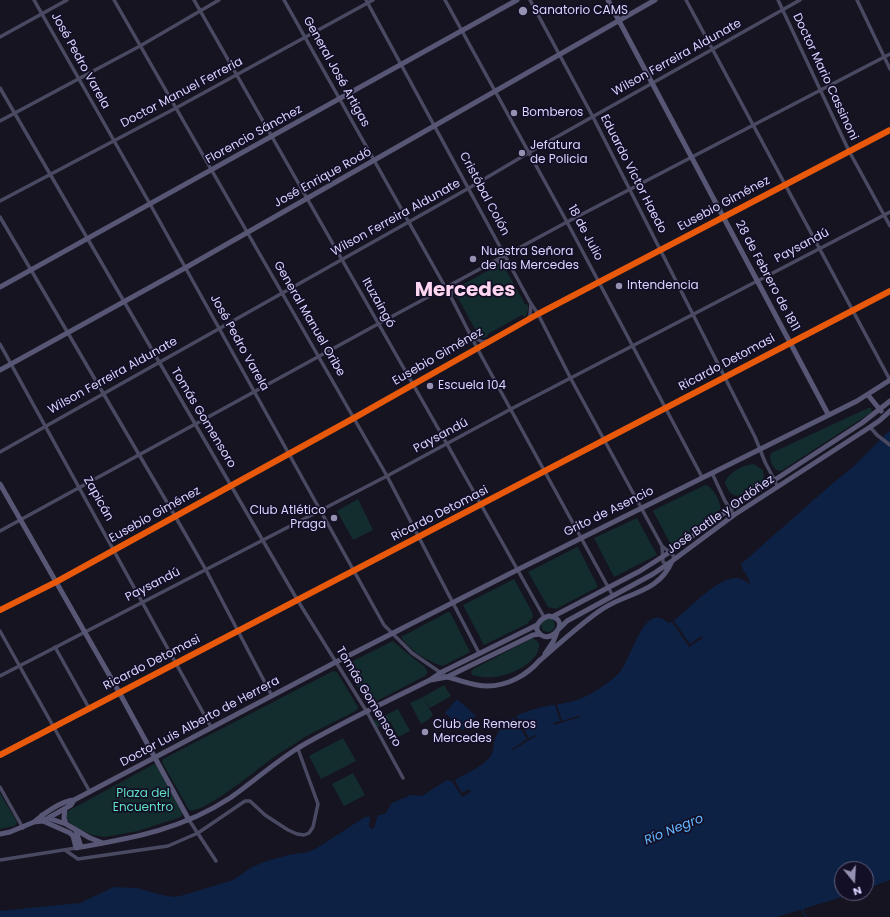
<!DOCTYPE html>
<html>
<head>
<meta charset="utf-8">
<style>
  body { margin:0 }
  #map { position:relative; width:890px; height:917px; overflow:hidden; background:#161421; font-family:Poppins,sans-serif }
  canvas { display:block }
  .north { position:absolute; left:834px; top:861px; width:40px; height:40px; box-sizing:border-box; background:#130f26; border:1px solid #625e7d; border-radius:50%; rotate:162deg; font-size:11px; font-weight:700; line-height:16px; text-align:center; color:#d9d4ff }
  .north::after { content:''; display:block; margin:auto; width:14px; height:18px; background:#9591b1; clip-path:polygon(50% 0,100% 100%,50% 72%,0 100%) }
</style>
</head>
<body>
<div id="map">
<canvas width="890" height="917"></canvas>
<div class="north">N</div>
</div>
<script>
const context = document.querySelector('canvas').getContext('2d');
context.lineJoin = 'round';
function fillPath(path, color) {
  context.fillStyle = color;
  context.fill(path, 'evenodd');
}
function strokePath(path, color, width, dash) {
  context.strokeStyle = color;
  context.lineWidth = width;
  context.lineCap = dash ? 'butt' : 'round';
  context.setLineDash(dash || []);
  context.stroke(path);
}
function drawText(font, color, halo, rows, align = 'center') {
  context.font = font + ' Poppins,sans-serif';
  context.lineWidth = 3.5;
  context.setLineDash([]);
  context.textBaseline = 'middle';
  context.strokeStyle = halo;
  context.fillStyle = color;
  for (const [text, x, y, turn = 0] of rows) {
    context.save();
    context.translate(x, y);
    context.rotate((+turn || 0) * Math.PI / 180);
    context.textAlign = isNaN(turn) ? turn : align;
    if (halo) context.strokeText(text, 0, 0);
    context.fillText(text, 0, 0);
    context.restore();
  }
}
fillPath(new Path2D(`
  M496 264H500L507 268 506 270 525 304 528 305V310L525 317 522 315 488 334 487 337 480 338 475 335 477 333 458 298 455 297 454 291 458 285 460 286 495 267Z
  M868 408H871L872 412 781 471C774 471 771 463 770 457L771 453Z
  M754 464 763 470C764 475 764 478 762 482 759 486 755 488 751 490 738 498 730 499 725 482 729 472 743 465 754 464Z
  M705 485C713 486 720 501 721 509L674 543H670L653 511 654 510Z
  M358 499 373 530 353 540 337 511Z
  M637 518 657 555 614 577 594 538Z
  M577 547H578L598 587 556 609 548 607 528 572Z
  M514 579 532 612 533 617 527 624 484 645 463 605Z
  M448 612H450L470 652 443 666C428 662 409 650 401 637Z
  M541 625a7 7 0 1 1 14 0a7 7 0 1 1-14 0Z
  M533 638 539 643C541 662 510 676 494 677 487 678 480 677 472 675L471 672 473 669Z
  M393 641 413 658 424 666 428 672 425 676 371 704H368L345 666V665Z
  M333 671 337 672 358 707 357 710C339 720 320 728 302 739 293 745 283 751 274 757 260 767 203 815 189 810L162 762 163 759Z
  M444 685 451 696 430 708 423 697Z
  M423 697 433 715 428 720 421 724 410 703Z
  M398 709 410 731 398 737 390 721 377 728 374 721Z
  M343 738 356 761 321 779 309 756Z
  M154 764 156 765 183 813 181 817 138 831 105 837 92 835 75 827 66 819V814L70 810Z
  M353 773 365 795 344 806 332 784Z
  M0 793 17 822 15 826 0 829Z`), '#132c2d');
fillPath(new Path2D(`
  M890 430V880L866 889V869H842V893H855L777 917H0V911L80 903 114 887 137 888 162 895 174 897 180 896 224 883 233 880 252 867 264 862 288 855 308 852 317 848 365 817H370L369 827 372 829 374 828 378 815 385 814 392 803 411 795 422 796 447 780 452 781 455 780C465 774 483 766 490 757 494 752 493 745 495 739 498 730 506 722 515 717 532 707 550 706 570 702 585 699 609 684 619 673 631 661 644 599 668 623L672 622C689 610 716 577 738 578 742 579 746 581 749 584L750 583C749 576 742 571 741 564L832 484 854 466Z
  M457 699 476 716 463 730 445 713Z`), '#0d2144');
fillPath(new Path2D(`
  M674 621 690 644 701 636 703 638 689 647 672 622Z
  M554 702H556L562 721 580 715V717L554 725 553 723 560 721Z
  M515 714 529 738 535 735 536 736 513 750 512 749 527 739 513 715Z
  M450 778 454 779 462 793 469 789 471 792 462 797Z`), '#161421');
strokePath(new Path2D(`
  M801 908 806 917`), '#0d2144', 1.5);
strokePath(new Path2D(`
  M34 0 150 204 384 625 412 653 447 677
  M114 0 387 476 479 653
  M194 0 447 444 544 617
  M284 0 452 299 477 348 613 596
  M366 0 530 302 538 314 571 379 662 546 673 555 674 559
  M445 0 567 222 702 477
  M530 0 593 117 755 437 765 462 778 487
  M686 0 890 380
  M778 0 849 151 890 226
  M857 0 890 69
  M0 37 67 0
  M0 88 298 601 367 712 403 778
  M0 121 140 46 219 0
  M0 201 176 108 373 0
  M0 217 175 516 206 570 272 696
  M496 261 509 265
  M451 297V291L454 283
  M528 319 530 315 531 304
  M474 338 483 342 487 341
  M0 344 211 727
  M870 427 877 435 890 445
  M0 452 469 188 530 152 800 0
  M712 473 725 501 734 515
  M0 531 378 324 567 222 890 54
  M662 546 663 562 667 564
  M0 610 56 582 354 418 538 314 890 130
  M0 631 90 792
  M55 647 89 708
  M0 676 387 476 511 409 890 212
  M0 755 890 291
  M0 787 23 828
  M189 820 216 861
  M65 850 78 859 168 846 198 833 245 801H250L265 815 288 830 297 834 304 835 309 833 313 827 318 804 298 749
  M0 860 76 848`), '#4a4962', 3.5);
strokePath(new Path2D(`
  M608 0 828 414
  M0 287 517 0
  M0 370 185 268 655 0
  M868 395 881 411
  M0 484 119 692 189 820
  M549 616C572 619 552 645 540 634 532 627 541 618 549 616Z
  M552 617 640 571 670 552 730 509 862 423 890 401
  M559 629 567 621 653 574 672 561 734 515 867 429 879 421 890 411
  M545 654 553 642 557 632
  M538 662C558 645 577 627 598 612 624 592 658 595 672 561
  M447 677C460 680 474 686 487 686 508 686 527 675 540 660
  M431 680 447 677 533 635 540 634
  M65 809 64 818 66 824
  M42 815 43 821 70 833 73 836 76 848C132 838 181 830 230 798 253 782 274 763 298 748 341 723 386 702 430 680L440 673 537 625
  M48 818 66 824 90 838 103 843
  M34 822C43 814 61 801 74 800L336 662 517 570 857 401 890 380
  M76 831 81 847
  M0 834 10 832 34 822 43 821 71 805 74 800`), '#575674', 5);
strokePath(new Path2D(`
  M0 610 56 582 354 418 538 314 890 130
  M0 755 890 291`), '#e8590c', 6);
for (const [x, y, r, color] of [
  [523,11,5,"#9591b1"],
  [514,113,4,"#9591b1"],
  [522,153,4,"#9591b1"],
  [473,259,4,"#9591b1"],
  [619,286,4,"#9591b1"],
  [430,386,4,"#9591b1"],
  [334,518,4,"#9591b1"],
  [425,732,4,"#9591b1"]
]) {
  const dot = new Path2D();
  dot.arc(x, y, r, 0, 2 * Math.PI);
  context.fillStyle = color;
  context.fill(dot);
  strokePath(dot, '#130f26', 1.5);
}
drawText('12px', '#d9d4ff', '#130f26', [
  ["Sanatorio CAMS",532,11],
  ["Bomberos",522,113],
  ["Jefatura",530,146],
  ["de Policia",530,160],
  ["Nuestra Señora",481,252],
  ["de las Mercedes",481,266],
  ["Intendencia",627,286],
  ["Escuela 104",438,386],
  ["Club Atlético",326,511,"right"],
  ["Praga",326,525,"right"],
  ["Club de Remeros",433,725],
  ["Mercedes",433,739]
], 'left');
drawText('12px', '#d9d4ff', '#130f26', [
  ["Wilson Ferreira Aldunate",677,58,-29],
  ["José Pedro Varela",80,61,61],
  ["General José Artigas",336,72,61],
  ["Doctor Mario Cassinoni",825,77,65],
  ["Doctor Manuel Ferreria",182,93,-28],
  ["Florencio Sánchez",254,135,-29],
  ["Eduardo Víctor Haedo",633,174,63],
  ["José Enrique Rodó",323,178,-29],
  ["Cristóbal Colón",484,194,62],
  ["Eusebio Giménez",724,204,-28],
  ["Wilson Ferreira Aldunate",396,218,-29],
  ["18 de Julio",585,233,62],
  ["Paysandú",802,246,-28],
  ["28 de Febrero de 1811",767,276,62],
  ["Ituzaingó",378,303,61],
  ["General Manuel Oribe",309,319,60],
  ["José Pedro Varela",239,343,61],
  ["Eusebio Giménez",438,357,-30],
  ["Ricardo Detomasi",727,363,-28],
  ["Wilson Ferreira Aldunate",113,376,-29],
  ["Tomás Gomensoro",203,418,59],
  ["Paysandú",441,436,-28],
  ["Zapicán",98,499,61],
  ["Grito de Asencio",609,512,-26],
  ["Ricardo Detomasi",440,514,-27],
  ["Eusebio Giménez",155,515,-29],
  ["José Batlle y Ordóñez",721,515,-35],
  ["Paysandú",153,585,-27],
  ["Ricardo Detomasi",152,663,-27],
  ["Tomás Gomensoro",368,697,59],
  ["Doctor Luis Alberto de Herrera",200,722,-28]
]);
drawText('12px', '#5fe0c0', '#130f26', [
  ["Plaza del",143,794],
  ["Encuentro",143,808]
]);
drawText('italic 13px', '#62b6ff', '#130f26', [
  ["Río Negro",674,830,-22]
]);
drawText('bold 20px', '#ffd6f0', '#130f26', [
  ["Mercedes",465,291]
]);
</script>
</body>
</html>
